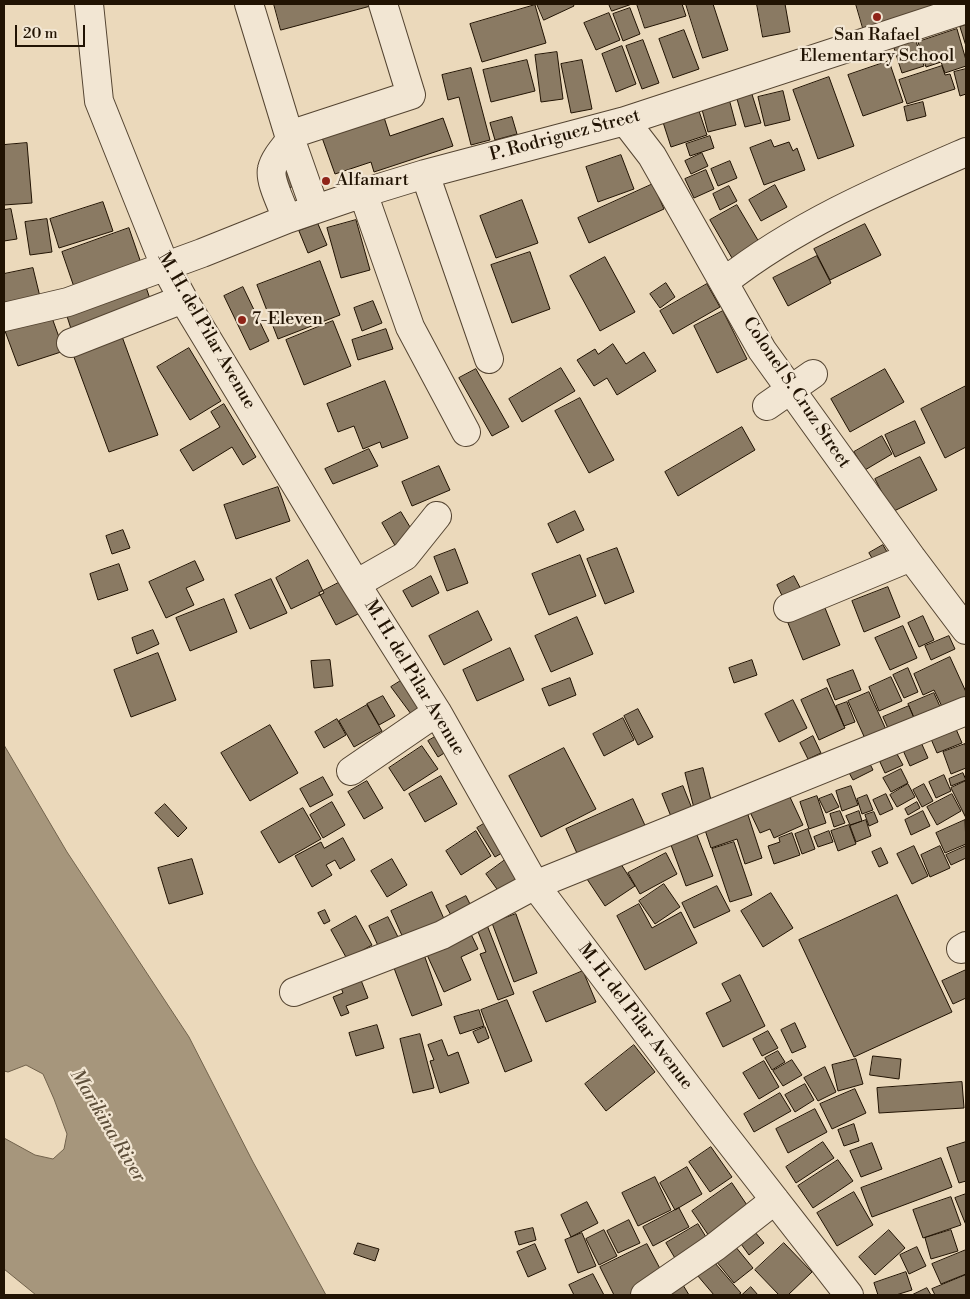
<!DOCTYPE html>
<html>
<head>
<meta charset="utf-8">
<style>
  body { margin:0 }
  #map { position:relative; width:970px; height:1299px; overflow:hidden; background:#ebd9bb; font-family:"Libre Bodoni",serif }
  canvas { display:block }
  .frame { position:absolute; inset:0; border:5px solid #211303; pointer-events:none }
  .scale { position:absolute; left:15px; top:25px; width:70px; height:22px; box-sizing:border-box; border:2px solid #211303; border-top:0; padding-left:6px; font-size:15px; line-height:18px; white-space:nowrap; color:#211303; -webkit-text-stroke:4px #f2e6d3; paint-order:stroke }
</style>
</head>
<body>
<div id="map">
<canvas width="970" height="1299"></canvas>
<div class="frame"></div>
<div class="scale">20 m</div>
</div>
<script>
const context = document.querySelector('canvas').getContext('2d');
context.lineJoin = 'round';
function fillPath(path, color) {
  context.fillStyle = color;
  context.fill(path, 'evenodd');
}
function strokePath(path, color, width, dash) {
  context.strokeStyle = color;
  context.lineWidth = width;
  context.lineCap = dash ? 'butt' : 'round';
  context.setLineDash(dash || []);
  context.stroke(path);
}
function drawText(font, color, halo, rows, align = 'center') {
  context.font = font + ' "Libre Bodoni",serif';
  context.lineWidth = 4.5;
  context.setLineDash([]);
  context.textBaseline = 'middle';
  context.strokeStyle = halo;
  context.fillStyle = color;
  for (const [text, x, y, turn = 0] of rows) {
    context.save();
    context.translate(x, y);
    context.rotate((+turn || 0) * Math.PI / 180);
    context.textAlign = isNaN(turn) ? turn : align;
    if (halo) context.strokeText(text, 0, 0);
    context.fillText(text, 0, 0);
    context.restore();
  }
}
const water = new Path2D(`
  M4 745 67 852 189 1037 253 1162 326 1295H36L4 1269V1138L35 1155 53 1159 64 1149 67 1134 54 1099 43 1074 26 1065 8 1072 4 1071Z`);
fillPath(water, '#a6967c');
strokePath(water, '#71624c', 1);
const building = new Path2D(`
  M274 4H378L281 30Z
  M537 4H573L574 6 544 20Z
  M609 4H632L612 11Z
  M637 4H682L686 16 645 28Z
  M686 4H713L728 50 703 58Z
  M757 4H785L790 32 763 37Z
  M856 4H939L863 28Z
  M535 5 546 43 482 62 470 24Z
  M630 8 640 34 623 41 613 14Z
  M609 13 620 40 596 50 584 23Z
  M966 25V46L960 27Z
  M957 29 966 60V66L945 73 941 62 926 67 918 42Z
  M684 30 699 69 673 78 659 39Z
  M915 38 924 66 902 73 893 45Z
  M643 40 659 83 642 89 626 46Z
  M622 46 636 84 616 92 602 54Z
  M557 52 563 99 541 102 535 55Z
  M527 60 535 91 491 102 483 70Z
  M582 60 592 109 571 113 561 64Z
  M889 61 903 102 863 116 848 75Z
  M942 66 945 75 950 74 955 89 907 104 899 80Z
  M471 68 490 140 471 145 459 97 448 100 442 75Z
  M966 69V94L960 96 954 72Z
  M829 77 854 146 818 159 793 90Z
  M750 88 761 123 745 127 735 92Z
  M783 91 790 120 765 126 758 97Z
  M728 95 736 125 708 132 700 102Z
  M923 102 926 116 907 121 904 107Z
  M697 105 707 135 671 147 661 116Z
  M382 111 390 136 443 118 453 146 374 172 371 162 335 174 320 132Z
  M512 117 517 134 495 140 490 123Z
  M710 136 714 148 690 156 686 144Z
  M771 140 774 147 789 142 793 151 797 148 805 170 764 185 750 148Z
  M27 143 32 203 4 205V145Z
  M702 153 708 166 691 174 685 161Z
  M621 155 634 189 598 202 586 167Z
  M730 161 737 178 718 186 711 169Z
  M291 164 300 183 287 189 278 169Z
  M706 170 714 189 694 198 685 179Z
  M653 184 664 209 589 243 578 218Z
  M775 185 787 207 761 221 749 200Z
  M729 186 737 201 720 210 713 194Z
  M522 200 538 243 496 258 480 216Z
  M103 202 113 231 59 248 50 219Z
  M737 205 759 242 732 258 710 220Z
  M11 209 17 239 4 241V210Z
  M47 219 52 252 30 255 25 222Z
  M356 220 370 270 341 278 327 228Z
  M318 224 327 245 308 253 299 231Z
  M865 224 881 255 830 280 814 249Z
  M129 228 141 263 74 287 62 252Z
  M530 252 550 309 512 323 491 265Z
  M817 256 831 283 788 306 773 278Z
  M605 257 635 312 600 331 570 276Z
  M320 261 340 315 278 339 257 285Z
  M33 268 41 301 4 309V274Z
  M144 281 153 308 73 335 64 307Z
  M666 283 675 297 660 308 650 294Z
  M707 284 720 307 673 334 660 311Z
  M243 287 269 341 250 350 224 296Z
  M373 301 382 323 362 331 354 308Z
  M723 311 747 359 717 373 694 326Z
  M51 315 64 351 18 366 5 331Z
  M333 321 351 366 304 385 286 340Z
  M386 329 393 349 358 360 352 340Z
  M120 331 158 435 109 452 71 349Z
  M613 344 626 364 644 352 656 371 617 395 607 378 594 386 577 360 595 349 598 354Z
  M189 348 221 401 190 420 157 367Z
  M561 368 575 391 522 422 509 399Z
  M476 369 509 427 492 436 459 378Z
  M885 369 904 402 850 432 831 399Z
  M385 381 408 438 382 448 380 442 363 449 354 426 338 432 327 404Z
  M966 386V447L945 458 921 409Z
  M580 398 614 460 589 473 555 411Z
  M224 404 256 457 243 465 232 447 193 471 180 450 220 427 211 412Z
  M915 421 925 443 895 457 885 435Z
  M742 427 755 450 678 496 665 472Z
  M882 436 892 454 865 470 854 452Z
  M369 449 378 466 333 484 325 469Z
  M920 457 937 490 892 512 875 479Z
  M439 466 450 490 412 506 402 482Z
  M278 487 290 521 236 539 224 505Z
  M575 511 584 530 557 543 548 524Z
  M401 512 416 537 397 549 382 523Z
  M123 530 130 548 112 554 106 536Z
  M883 545 890 557 876 565 869 553Z
  M617 548 634 592 605 604 587 559Z
  M455 549 468 583 447 591 434 557Z
  M580 555 596 596 549 615 532 574Z
  M308 560 324 593 291 609 276 578Z
  M195 561 204 580 186 588 194 605 166 618 149 582Z
  M119 564 128 590 98 600 90 574Z
  M431 576 439 593 412 607 403 591Z
  M794 576 803 593 785 602 777 585Z
  M271 579 287 613 250 629 235 595Z
  M346 579 362 612 336 625 319 593Z
  M888 587 900 617 864 632 852 601Z
  M224 599 237 632 190 651 176 618Z
  M825 608 840 645 803 660 788 623Z
  M478 611 492 640 444 665 429 636Z
  M923 616 934 640 919 647 908 623Z
  M577 617 593 654 551 672 535 636Z
  M903 626 917 658 890 670 875 638Z
  M153 630 159 644 137 654 132 638Z
  M949 636 955 649 931 660 925 646Z
  M510 648 524 680 477 701 463 670Z
  M158 653 176 700 131 717 114 670Z
  M950 657 966 692V706L946 715 934 690 923 695 914 674Z
  M330 660 333 686 314 688 311 661Z
  M752 660 757 675 734 683 729 668Z
  M908 668 918 692 904 698 893 675Z
  M853 670 861 690 835 700 827 680Z
  M407 677 432 711 417 722 391 687Z
  M891 677 902 701 879 711 869 687Z
  M570 678 576 695 549 706 542 689Z
  M827 688 845 728 819 740 801 700Z
  M869 692 888 734 867 743 848 701Z
  M934 693 942 711 916 722 908 704Z
  M383 696 395 716 379 725 367 704Z
  M793 700 807 728 779 742 765 714Z
  M847 702 855 722 844 726 836 706Z
  M367 705 382 731 354 747 339 721Z
  M909 706 916 723 891 735 883 717Z
  M638 709 653 737 638 745 624 716Z
  M623 718 634 740 604 756 593 734Z
  M337 719 346 735 324 748 315 732Z
  M953 722 962 743 937 753 928 732Z
  M270 725 298 773 250 801 221 753Z
  M440 734 449 750 438 757 428 741Z
  M813 736 821 753 808 759 800 743Z
  M920 740 928 758 910 766 902 748Z
  M965 744 966 748V768L951 774 943 752Z
  M422 746 438 769 404 791 389 768Z
  M564 748 596 809 541 837 509 776Z
  M897 754 903 765 885 773 880 762Z
  M867 758 873 770 853 780 847 769Z
  M703 768 713 808 695 812 685 773Z
  M901 769 908 783 891 792 883 778Z
  M963 773 966 780 951 786 949 779Z
  M944 775 951 791 936 798 929 782Z
  M441 776 457 804 425 822 409 794Z
  M323 777 333 795 310 807 300 789Z
  M367 781 383 808 364 819 348 792Z
  M966 781V818L951 788Z
  M908 784 915 797 897 807 890 795Z
  M924 784 933 801 922 807 913 790Z
  M683 786 693 811 672 819 662 794Z
  M851 786 858 805 842 811 836 791Z
  M832 794 839 807 826 813 819 799Z
  M886 794 893 809 880 815 873 800Z
  M952 794 961 811 937 825 927 807Z
  M789 795 803 825 774 838 770 829 760 833 750 812Z
  M867 795 873 810 862 814 857 799Z
  M817 796 826 823 809 829 800 802Z
  M633 799 648 832 581 862 566 829Z
  M332 802 345 825 323 838 310 815Z
  M917 802 920 808 908 815 905 809Z
  M165 804 187 828 178 837 155 813Z
  M303 808 321 839 279 863 261 832Z
  M840 811 845 823 834 827 830 814Z
  M859 811 862 821 850 825 846 816Z
  M923 811 930 826 911 835 905 820Z
  M874 812 878 822 869 826 865 815Z
  M748 815 762 858 745 864 737 839 711 848 705 830Z
  M495 817 512 847 495 857 477 828Z
  M866 820 871 836 856 842 850 826Z
  M965 820 966 844 945 853 936 833Z
  M849 825 856 844 838 851 831 831Z
  M808 829 815 849 802 854 795 834Z
  M476 831 491 856 461 875 446 851Z
  M829 831 833 842 818 847 814 837Z
  M792 833 800 855 774 864 768 846 780 842 779 838Z
  M697 835 713 876 686 886 671 845Z
  M343 838 355 860 340 869 335 860 326 865 332 875 312 887 295 856 321 842 324 848Z
  M734 842 752 895 730 902 712 849Z
  M914 846 928 876 912 884 897 854Z
  M940 846 950 868 930 877 921 855Z
  M966 846V858L951 865 946 855Z
  M881 848 888 863 879 867 872 852Z
  M666 853 677 874 640 894 628 873Z
  M192 859 203 894 169 904 158 868Z
  M392 859 407 885 387 897 371 871Z
  M505 860 521 882 502 896 486 874Z
  M619 861 635 886 605 906 585 876Z
  M664 884 680 907 655 924 639 901Z
  M717 886 730 911 694 928 682 903Z
  M432 892 445 921 404 940 391 911Z
  M771 893 793 928 763 947 741 911Z
  M897 895 952 1012 854 1057 799 940Z
  M466 896 473 910 453 919 446 906Z
  M639 904 652 928 681 912 697 943 645 970 617 916Z
  M325 910 330 921 324 924 318 913Z
  M516 914 537 973 514 982 492 923Z
  M356 916 372 945 347 959 331 930Z
  M388 917 400 941 380 950 369 926Z
  M487 925 514 994 498 1000 480 954 486 952 477 929Z
  M470 932 478 949 461 957 471 980 444 992 423 946Z
  M422 949 442 1005 412 1016 391 960Z
  M357 970 368 998 346 1006 349 1013 341 1016 333 997 343 993 337 977Z
  M966 970V998L953 1004 942 981Z
  M583 971 596 1002 546 1022 533 992Z
  M740 975 765 1026 723 1047 706 1013 731 1001 722 984Z
  M507 1000 532 1061 505 1072 481 1010Z
  M479 1010 484 1026 460 1034 454 1017Z
  M795 1023 806 1047 792 1053 781 1030Z
  M377 1025 384 1048 356 1056 349 1033Z
  M485 1027 489 1038 478 1043 473 1032Z
  M768 1031 778 1048 762 1056 753 1039Z
  M420 1034 434 1088 413 1093 400 1039Z
  M442 1040 448 1056 458 1052 469 1083 440 1093 430 1061 434 1060 428 1045Z
  M634 1045 655 1072 606 1111 585 1084Z
  M778 1051 785 1062 772 1070 765 1058Z
  M873 1056 901 1059 899 1079 870 1075Z
  M856 1059 863 1084 838 1091 832 1065Z
  M792 1060 802 1075 783 1086 773 1071Z
  M764 1061 779 1087 759 1099 743 1073Z
  M825 1067 836 1092 818 1101 804 1078Z
  M962 1082 964 1108 879 1113 877 1088Z
  M805 1084 814 1100 795 1112 785 1095Z
  M855 1089 866 1113 832 1129 820 1104Z
  M780 1093 791 1111 754 1132 744 1114Z
  M815 1109 827 1132 788 1153 776 1129Z
  M854 1124 859 1141 844 1146 838 1130Z
  M823 1142 834 1158 796 1183 786 1167Z
  M966 1142V1181L959 1183 947 1148Z
  M872 1143 882 1169 861 1177 850 1151Z
  M711 1147 732 1177 710 1192 689 1162Z
  M941 1158 952 1187 872 1217 861 1188Z
  M838 1160 853 1181 813 1208 798 1186Z
  M687 1167 702 1194 675 1210 660 1183Z
  M655 1177 671 1210 638 1226 622 1193Z
  M732 1183 749 1208 709 1236 692 1211Z
  M854 1192 873 1225 837 1246 817 1213Z
  M966 1194V1225L955 1198Z
  M951 1197 961 1225 923 1238 913 1210Z
  M587 1202 598 1223 571 1237 561 1215Z
  M679 1208 689 1227 653 1246 643 1227Z
  M629 1220 640 1243 618 1253 607 1231Z
  M698 1224 711 1245 679 1265 666 1243Z
  M750 1226 764 1243 749 1255 736 1237Z
  M533 1228 536 1240 519 1245 515 1232Z
  M604 1230 617 1256 599 1265 586 1239Z
  M889 1230 905 1248 875 1275 859 1257Z
  M951 1230 958 1251 931 1259 925 1238Z
  M582 1233 596 1266 578 1273 565 1240Z
  M730 1240 753 1268 734 1283 711 1255Z
  M358 1243 379 1249 375 1261 354 1254Z
  M784 1243 812 1272 788 1295H779L755 1270Z
  M535 1244 546 1269 528 1277 517 1252Z
  M647 1244 665 1278 631 1295H614L600 1267Z
  M917 1247 926 1266 909 1274 900 1255Z
  M966 1250V1274L941 1284 932 1264Z
  M708 1255 741 1293 738 1295H714L692 1269Z
  M906 1272 912 1290 896 1295H878L874 1283Z
  M593 1274 604 1295H574L569 1285Z
  M966 1275V1295H935L932 1289Z
  M680 1280 689 1295H655Z
  M751 1287 758 1295H742Z
  M927 1288 931 1295H912Z`);
fillPath(building, '#8a7a63');
strokePath(building, '#211303', 1);
const minor = new Path2D(`
  M89 4 99 101 165 266 183 299 356 584 437 712 535 885 718 1127 849 1295
  M249 4 289 135 315 209
  M625 121 652 156 762 350 911 557 966 630
  M289 135 411 95 383 4
  M425 174 489 359
  M363 193 410 327 466 432
  M287 219C283 207 269 181 272 169 274 159 284 148 291 139
  M724 282C796 225 883 188 966 152
  M4 317 68 302 202 253 287 219 363 193 425 174 625 121 966 9
  M71 343 183 299
  M767 406 813 374
  M356 584 405 556 437 516
  M788 608 911 557
  M351 771 437 712
  M961 949 966 946
  M294 992 442 935 535 885 966 711
  M645 1295 715 1247 775 1200`);
strokePath(minor, '#544431', 30);
strokePath(minor, '#f2e6d3', 28);
for (const [x, y, r, color] of [
  [877,17,5,"#8f2418"],
  [326,181,5,"#8f2418"],
  [242,320,5,"#8f2418"]
]) {
  const dot = new Path2D();
  dot.arc(x, y, r, 0, 2 * Math.PI);
  context.fillStyle = color;
  context.fill(dot);
  strokePath(dot, '#f2e6d3', 2);
}
drawText('18px', '#211303', '#f2e6d3', [
  ["San Rafael",877,36,"center"],
  ["Elementary School",877,57,"center"],
  ["Alfamart",336,181],
  ["7-Eleven",252,320]
], 'left');
drawText('18px', '#211303', '#f2e6d3', [
  ["P. Rodriguez Street",565,136,-15],
  ["M. H. del Pilar Avenue",206,331,60],
  ["Colonel S. Cruz Street",796,393,56],
  ["M. H. del Pilar Avenue",414,678,59],
  ["M. H. del Pilar Avenue",635,1017,53]
]);
drawText('italic 19px', '#5d4e39', '#f2e6d3', [
  ["Marikina River",107,1126,59]
]);
</script>
</body>
</html>
